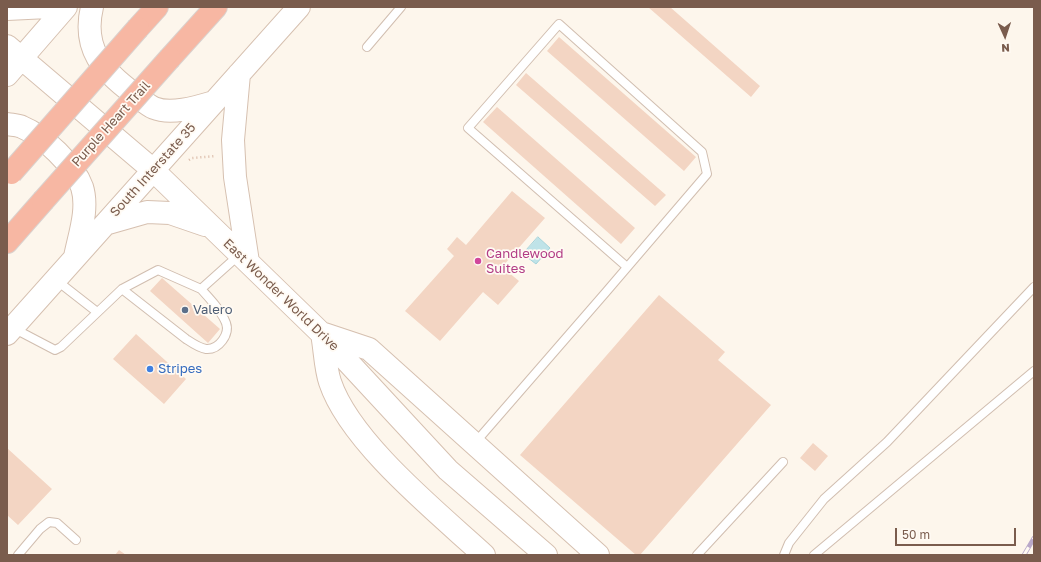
<!DOCTYPE html>
<html>
<head>
<meta charset="utf-8">
<style>
  body { margin:0 }
  #map { position:relative; width:1041px; height:562px; overflow:hidden; background:#fdf6ec; font-family:"Golos Text",sans-serif }
  canvas { display:block }
  .frame { position:absolute; inset:0; border:8px solid #7a5c4d; pointer-events:none }
  .north { position:absolute; left:985px; top:16px; width:40px; height:40px; -webkit-text-stroke:3px #fffaf3; paint-order:stroke; rotate:177deg; font-size:11px; font-weight:700; line-height:16px; text-align:center; color:#7a5c4d }
  .north::after { content:''; display:block; margin:auto; width:14px; height:18px; background:#7a5c4d; clip-path:polygon(50% 0,100% 100%,50% 72%,0 100%) }
  .scale { position:absolute; left:895px; top:528px; width:121px; height:18px; box-sizing:border-box; border:2px solid #7a5c4d; border-top:0; padding-left:5px; font-size:12px; line-height:14px; white-space:nowrap; color:#7a5c4d; -webkit-text-stroke:3px #fffaf3; paint-order:stroke }
</style>
</head>
<body>
<div id="map">
<canvas width="1041" height="562"></canvas>
<div class="frame"></div>
<div class="north">N</div>
<div class="scale">50 m</div>
</div>
<script>
const context = document.querySelector('canvas').getContext('2d');
context.lineJoin = 'round';
function fillPath(path, color) {
  context.fillStyle = color;
  context.fill(path, 'evenodd');
}
function strokePath(path, color, width, dash) {
  context.strokeStyle = color;
  context.lineWidth = width;
  context.lineCap = dash ? 'butt' : 'round';
  context.setLineDash(dash || []);
  context.stroke(path);
}
function drawText(font, color, halo, rows, align = 'center') {
  context.font = font + ' "Golos Text",sans-serif';
  context.lineWidth = 3.5;
  context.setLineDash([]);
  context.textBaseline = 'middle';
  context.strokeStyle = halo;
  context.fillStyle = color;
  for (const [text, x, y, turn = 0] of rows) {
    context.save();
    context.translate(x, y);
    context.rotate((+turn || 0) * Math.PI / 180);
    context.textAlign = isNaN(turn) ? turn : align;
    if (halo) context.strokeText(text, 0, 0);
    context.fillText(text, 0, 0);
    context.restore();
  }
}
const water = new Path2D(`
  M538 237 550 248 536 264 523 254Z`);
fillPath(water, '#bfe3e8');
strokePath(water, '#a5d3da', 1);
fillPath(new Path2D(`
  M648 7H670L760 86 751 97Z
  M559 37 696 157 684 171 547 51Z
  M526 73 666 195 655 206 516 85Z
  M497 107 635 228 621 244 483 122Z
  M512 191 545 218 502 267 519 281 498 305 483 292 440 341 405 311 454 256 447 249 457 237 466 245Z
  M162 278 220 329 208 343 150 291Z
  M659 295 725 352 718 360 771 405 640 555H636L520 455Z
  M136 334 186 379 164 404 113 359Z
  M813 443 828 456 815 471 800 458Z
  M7 448 52 489 18 525 7 515Z
  M119 550 126 555H115Z`), '#f3d5c3');
const lane = new Path2D(`
  M367 47 401 7
  M56 280 97 312
  M122 289 186 339C192 343 199 348 206 349 219 350 230 334 226 323 221 310 210 299 201 289
  M13 328 55 350 61 347 122 289 158 270 201 289 239 255
  M474 444 606 292 707 174 702 152 559 24 468 128 627 267
  M18 555 40 529 49 522 57 523 76 540
  M697 555 783 462
  M784 555 789 543 824 499 887 442 1034 287
  M814 555 1034 371`);
const secondary = new Path2D(`
  M92 7C82 49 103 71 134 94 140 98 147 105 154 108 171 115 197 107 214 102
  M7 9 48 7
  M7 46 153 170 322 334 448 470 546 555
  M239 74 233 140 235 177 248 262
  M7 75 66 7
  M7 124C12 125 18 125 22 127 44 136 74 165 82 187 89 209 79 236 75 257
  M105 224 147 212 170 213 205 225
  M7 334 299 7
  M322 334C325 349 325 367 330 382 350 442 437 512 484 555
  M324 334 369 349 598 555`);
const highway = new Path2D(`
  M138 28 157 7
  M170 58 216 7
  M7 242 43 201`);
strokePath(lane, '#d1beb0', 10);
strokePath(secondary, '#d6c0b0', 24);
strokePath(highway, '#dad1cd', 24);
strokePath(new Path2D(`
  M189 160 192 158 216 156`), '#d9b8a5', 2.5, [1, 3]);
strokePath(lane, '#fff', 8);
strokePath(secondary, '#fff', 22);
strokePath(highway, '#f7b7a3', 22);
const rail = new Path2D(`
  M1024 555 1034 538`);
strokePath(rail, '#b9a8c9', 4.5);
strokePath(rail, '#fffaf3', 3, [9]);
const highwayBridge = new Path2D(`
  M11 173 138 28
  M43 201 170 58`);
strokePath(highwayBridge, '#dad1cd', 24, []);
strokePath(highwayBridge, '#f7b7a3', 22);
for (const [x, y, r, color] of [
  [478,261,4,"#d1479c"],
  [185,310,4,"#5c6f8a"],
  [150,369,4,"#3f7fe0"]
]) {
  const dot = new Path2D();
  dot.arc(x, y, r, 0, 2 * Math.PI);
  context.fillStyle = color;
  context.fill(dot);
  strokePath(dot, '#fffaf3', 1.5);
}
drawText('13px', '#7a5c4d', '#fffaf3', [
  ["Purple Heart Trail",111,124,-48],
  ["South Interstate 35",153,170,-48],
  ["East Wonder World Drive",281,295,44]
]);
drawText('13px', '#b23c85', '#fffaf3', [
  ["Candlewood",486,254],
  ["Suites",486,269]
], 'left');
drawText('13px', '#4e5e75', '#fffaf3', [
  ["Valero",193,310]
], 'left');
drawText('13px', '#366cbe', '#fffaf3', [
  ["Stripes",158,369]
], 'left');
</script>
</body>
</html>
